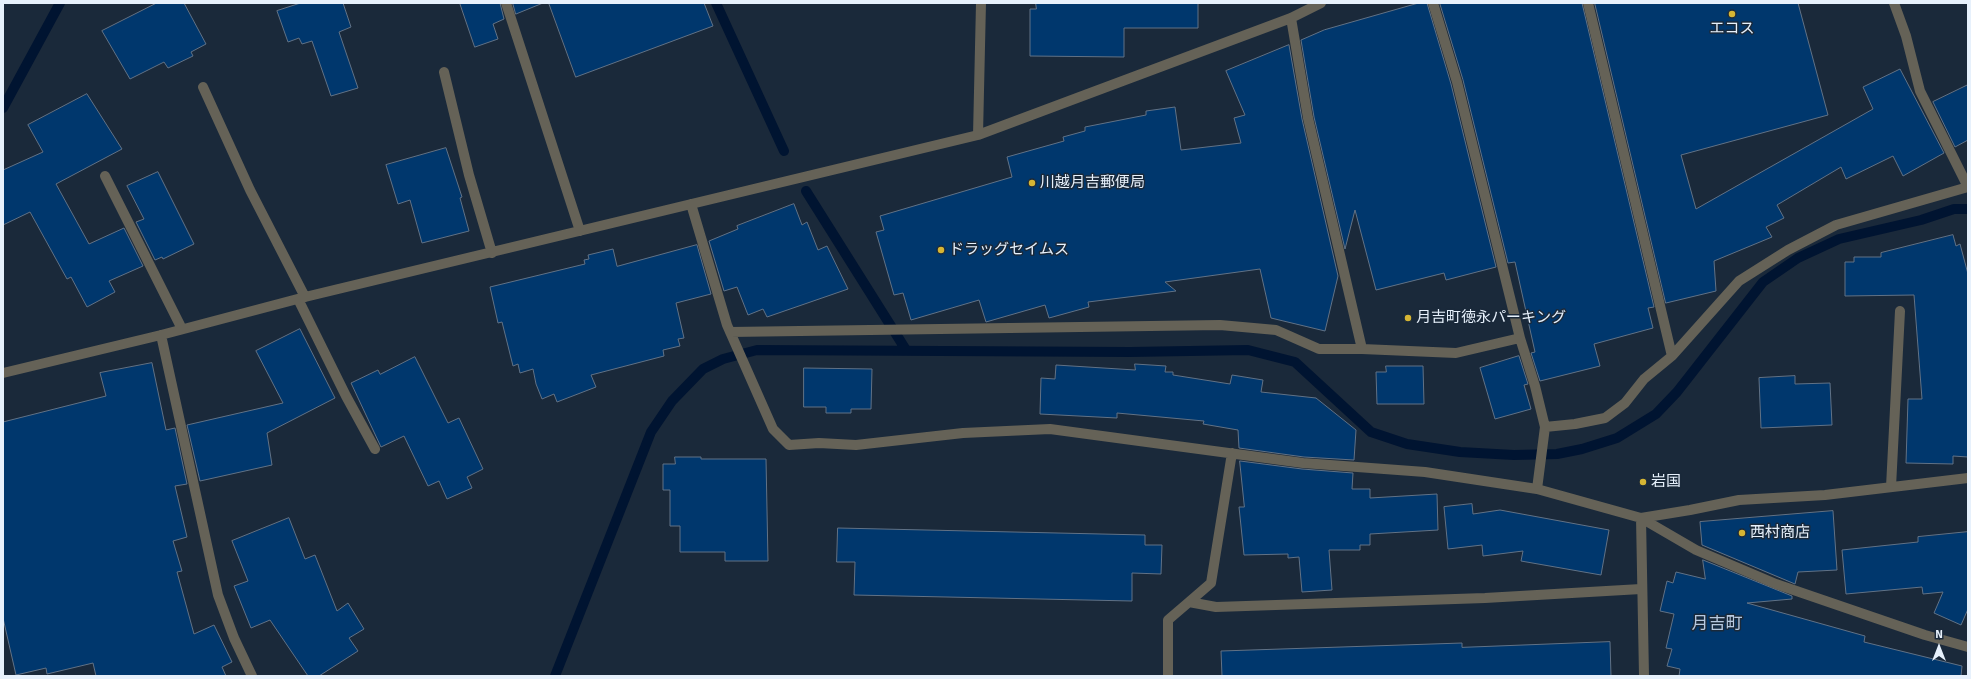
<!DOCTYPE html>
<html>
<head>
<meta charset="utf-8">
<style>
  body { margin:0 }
  #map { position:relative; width:1971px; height:679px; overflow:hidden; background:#1a293a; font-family:Signika,sans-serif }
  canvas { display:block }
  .frame { position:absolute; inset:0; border:4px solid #e7f1fc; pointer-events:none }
  .north { position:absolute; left:1919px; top:627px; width:40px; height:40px; -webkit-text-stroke:3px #1a293a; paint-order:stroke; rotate:0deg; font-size:11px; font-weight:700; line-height:16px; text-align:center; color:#e7f1fc }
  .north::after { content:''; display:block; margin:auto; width:14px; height:18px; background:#e7f1fc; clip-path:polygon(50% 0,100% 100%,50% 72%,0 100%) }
</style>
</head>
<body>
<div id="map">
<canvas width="1971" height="679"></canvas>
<div class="frame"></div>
<div class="north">N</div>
</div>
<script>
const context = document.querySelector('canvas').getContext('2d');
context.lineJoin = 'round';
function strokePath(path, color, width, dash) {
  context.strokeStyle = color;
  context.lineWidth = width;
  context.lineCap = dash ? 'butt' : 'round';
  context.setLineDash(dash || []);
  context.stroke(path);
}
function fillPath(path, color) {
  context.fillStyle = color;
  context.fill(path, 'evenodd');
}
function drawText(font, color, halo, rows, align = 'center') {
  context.font = font + ' Signika,"Noto Sans JP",sans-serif';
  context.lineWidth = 3;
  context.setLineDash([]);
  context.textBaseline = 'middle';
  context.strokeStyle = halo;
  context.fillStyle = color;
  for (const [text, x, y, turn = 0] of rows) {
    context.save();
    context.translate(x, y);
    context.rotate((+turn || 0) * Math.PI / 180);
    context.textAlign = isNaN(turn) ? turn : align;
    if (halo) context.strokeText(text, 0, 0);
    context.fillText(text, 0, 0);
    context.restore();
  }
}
strokePath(new Path2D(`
  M716 3 784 151
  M3 108 60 3
  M806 191 906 350
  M555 676 651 432 672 401 703 369 723 359 757 350 1130 352 1248 350 1295 362 1371 432 1407 444 1460 452 1514 455 1557 454 1582 449 1617 438 1656 414 1677 392 1763 282 1798 258 1839 239 1921 220 1954 209H1968`), '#001431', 10);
const building = new Path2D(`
  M157 3H184L206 44 191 52 193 56 168 68 164 62 130 79 102 31Z
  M301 3H343L351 27 339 32 358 88 331 96 312 41 302 44 299 38 288 42 277 11Z
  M460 3H500L504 19 493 24 498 39 475 47Z
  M513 3H543L516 14Z
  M549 3H704L713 26 576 77Z
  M1036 3H1198V28H1124V57L1030 56V9H1036Z
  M1419 3H1427L1451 84 1496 267 1446 280 1444 273 1376 290 1355 210 1345 249 1314 117 1301 40 1324 30Z
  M1440 3H1582L1654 307 1648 308 1653 328 1594 344 1600 366 1540 381 1531 353 1535 352 1515 262 1508 263 1463 80Z
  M1595 3H1798L1828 115 1681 155 1696 209 1873 109 1863 87 1900 69 1944 153 1903 176 1893 156 1846 179 1841 167 1777 205 1784 218 1766 227 1772 237 1714 261 1716 291 1666 303Z
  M1289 45 1302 119 1338 276 1325 331 1271 318 1260 269 1165 282 1176 291 1088 302 1089 307 1049 318 1045 305 986 322 979 300 911 320 903 293 894 295 876 232 884 230 880 216 1012 177 1007 157 1064 141 1063 137 1085 131V127L1146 115V111L1175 107 1181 150 1241 143 1234 118 1245 115 1226 71Z
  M1968 85V140L1955 147 1933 102Z
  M87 94 122 149 56 184 89 244 124 228 143 266 109 281 115 292 87 307 71 277 67 279 30 212 3 225V170L43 152 28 125Z
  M446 148 462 197 460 198 469 231 422 243 410 200 398 204 386 165Z
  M158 172 194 244 163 259 162 257 155 260 136 222 144 219 127 186Z
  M794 204 802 225 807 222 818 250 827 246 848 289 767 317 763 309 748 315 737 287 724 291 709 241 738 229 737 226Z
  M1953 235 1956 246 1960 244 1968 274V457L1953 456V464L1906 463 1908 399H1922L1914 295 1845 296V262H1854V257H1881V253Z
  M697 245 711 294 676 303 684 338 678 339 680 346 663 350 664 356 591 375 596 387 557 402 554 394 542 399 536 384 533 369 520 373 518 364 513 366 502 322 498 323 490 287 585 264 584 260 589 259 588 255 613 249 617 266Z
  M300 329 335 398 267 433 272 465 200 481 187 425 283 403 256 351Z
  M1519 356 1528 384 1524 385 1531 409 1495 419 1480 368Z
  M415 357 448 423 459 418 483 469 467 477 472 488 447 499 439 481 428 486 404 436 381 447 351 383 378 370 380 374Z
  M152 363 166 430 175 428 187 484 175 486 187 537 173 541 182 571 177 572 194 634 214 625 232 662 222 667 226 676H96L93 663 47 674 46 668 16 675 3 618V422L106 396 100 373Z
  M1135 364 1166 366 1165 372H1173V375L1230 384 1232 375 1263 380 1261 392 1316 398 1356 430 1354 460 1304 457 1239 448 1238 430 1203 424 1204 421 1117 413V418L1040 414 1041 378 1055 379 1056 365 1135 370Z
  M1386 366H1423L1424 404H1377L1376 372H1386Z
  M804 368 872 369 871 409H851V413H826V407H804Z
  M1795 376V384L1830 383 1832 425 1761 428 1759 378Z
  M675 457H701V459H766L768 561H725V552H680V526H670V490H663V464H675Z
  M1240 461 1302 469 1353 473 1352 489H1370V498L1437 494 1438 530 1370 534V545H1360V550H1329L1332 590 1302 592 1299 557 1288 558V554L1244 555 1239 507H1244Z
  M1472 504 1473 514 1500 510 1609 530 1601 575 1521 561 1523 551 1483 556 1482 545 1448 549 1444 507Z
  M1833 511 1837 570 1798 572 1795 584 1702 545 1700 522Z
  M289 518 305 559 315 555 337 611 348 603 364 629 349 638 358 651 319 676H308L270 620 251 628 234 586 248 581 232 541Z
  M838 528 1145 535V545H1162L1161 574 1132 573V601L854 595 855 562H837Z
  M1968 532V609L1961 625 1934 613 1943 592 1923 594 1922 587 1846 594 1842 550 1918 542V537Z
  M1703 560 1792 596V599L1747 603 1865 636 1864 642 1962 666 1961 676H1679L1680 669 1667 666 1672 649 1666 648 1674 614 1660 611 1667 581 1673 583 1676 572 1705 579Z
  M1610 642 1611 676H1222L1221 651 1462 643V647Z`);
fillPath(building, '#00376d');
strokePath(building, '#617286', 1);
strokePath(new Path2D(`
  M506 3 580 231
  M1433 3 1457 82 1520 338 1535 386 1545 427 1575 424 1605 418 1625 403 1644 379 1672 356 1739 281 1788 250 1836 225 1968 187
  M1588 3 1672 356
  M1894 3 1906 36 1920 91 1968 187
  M1291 18 1308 118 1362 349 1456 353 1520 338
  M444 72 469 175 492 253
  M203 87 250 190 305 297
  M978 135 981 3
  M105 176 182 329
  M691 204 727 325 773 429 789 445 819 443 856 445 963 433 1050 429 1303 463 1425 472 1537 489 1641 518 1696 550 1776 584 1925 635 1968 647
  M298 299 346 396 375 449
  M730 332 1220 325 1276 330 1319 349H1362
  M161 335 218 595 234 638 252 676
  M3 373 161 335 305 297 978 135 1291 18 1321 3
  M1891 487 1900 311
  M1537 489 1545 427
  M1641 518 1690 510 1739 500 1825 495 1968 478
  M1641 518 1644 676
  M1189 602 1211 583 1232 453
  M1168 676V620L1189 602 1216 607 1485 598 1641 589`), '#656257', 10);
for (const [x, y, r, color] of [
  [1732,14,4,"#d6b534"],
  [1032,183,4,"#d6b534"],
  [941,250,4,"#d6b534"],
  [1408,318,4,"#d6b534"],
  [1643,482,4,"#d6b534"],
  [1742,533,4,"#d6b534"]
]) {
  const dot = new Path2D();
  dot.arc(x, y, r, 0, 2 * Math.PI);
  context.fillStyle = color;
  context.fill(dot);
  strokePath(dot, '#1a293a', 1.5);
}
drawText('15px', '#e7f1fc', '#1a293a', [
  ["エコス",1732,29,"center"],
  ["川越月吉郵便局",1040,183],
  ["ドラッグセイムス",949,250],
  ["月吉町徳永パーキング",1416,318],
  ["岩国",1651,482],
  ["西村商店",1750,533]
], 'left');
drawText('17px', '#b7c9e0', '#1a293a', [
  ["月吉町",1717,625]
]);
</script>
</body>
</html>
